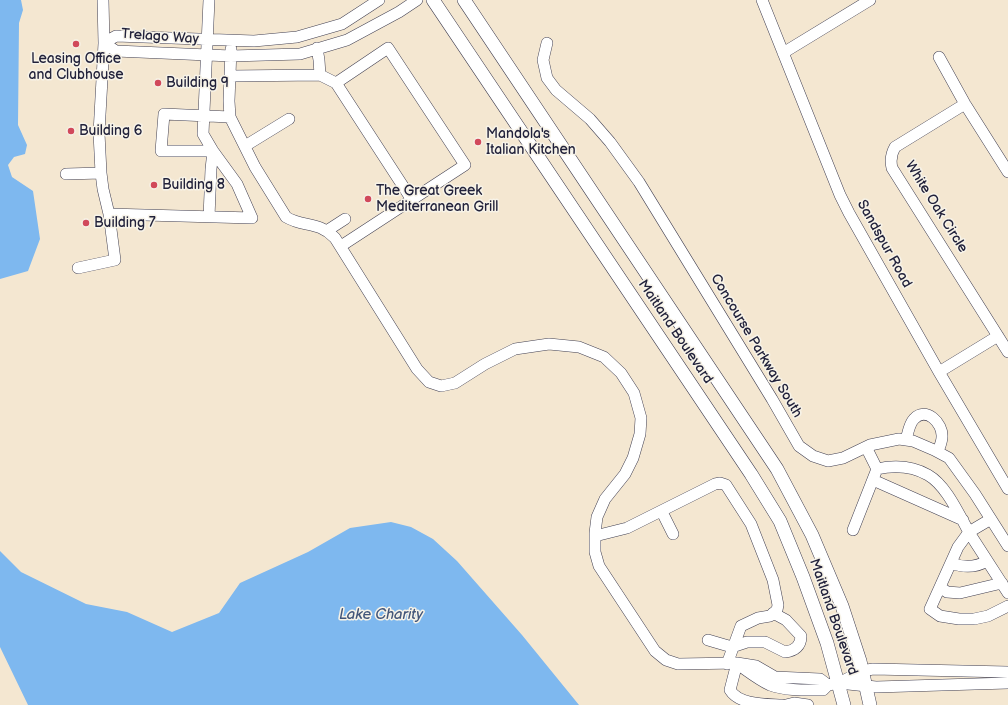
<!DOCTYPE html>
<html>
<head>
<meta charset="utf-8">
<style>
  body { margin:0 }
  canvas { display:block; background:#f4e7d1 }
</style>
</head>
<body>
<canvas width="1008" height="705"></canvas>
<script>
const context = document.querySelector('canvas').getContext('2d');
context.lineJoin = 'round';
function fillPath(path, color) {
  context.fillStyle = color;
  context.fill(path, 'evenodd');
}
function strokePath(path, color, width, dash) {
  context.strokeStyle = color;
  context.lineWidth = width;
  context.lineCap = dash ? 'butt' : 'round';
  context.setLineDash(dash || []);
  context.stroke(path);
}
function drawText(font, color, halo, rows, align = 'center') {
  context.font = font + ' "Balsamiq Sans",sans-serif';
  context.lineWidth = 3;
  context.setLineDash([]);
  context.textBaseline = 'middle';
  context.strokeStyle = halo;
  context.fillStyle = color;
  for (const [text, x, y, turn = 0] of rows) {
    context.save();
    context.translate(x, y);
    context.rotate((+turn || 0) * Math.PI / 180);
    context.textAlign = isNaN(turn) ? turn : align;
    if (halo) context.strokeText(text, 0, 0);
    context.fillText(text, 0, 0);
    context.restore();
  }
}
fillPath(new Path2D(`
  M0 0H21L23 10 19 23 18 125 27 145 25 154 14 157 8 165 12 177 33 191 40 239 28 271 0 279Z
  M391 522 411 527 433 539 457 561 522 635 579 705H28L0 647V551L21 572 86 604 127 612 172 632 219 613 240 583 308 552 350 528Z`), '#7eb8ef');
const minor = new Path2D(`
  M103 0 104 43 99 133 101 173 103 189 109 214 252 218 237 184 213 151 203 134 209 0
  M379 0 342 24 297 37 254 41 116 36 104 43 116 51 231 56 300 54 347 40 399 12 417 0
  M762 0 840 195 849 213 939 372 1008 489
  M547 43 543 60 547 78 556 90 590 119 610 142 639 182 772 399 799 446 813 456 828 461 843 458 870 445 899 439 913 441 934 450 949 458 975 494 1008 546
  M317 48 319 60 320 75 336 83 388 48 465 165 341 246
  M783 53 870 0
  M939 57 965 104 1008 172
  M230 76 320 75
  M336 83 412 200
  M965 104 895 147C891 154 890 160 892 168L1008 352
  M230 117 255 167 286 217C304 228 317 220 335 238L417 369 429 382 441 386 455 383 485 364 515 349 549 344 579 347 604 357 621 373 634 393 641 418 640 434 633 458 625 474 605 499 597 517 595 533V552L599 566 655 651 666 660 678 664 737 663 756 666 775 677 820 679 828 685
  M245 146 289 119
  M66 174 101 173
  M209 217 211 169 213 151H161L164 114 230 117 229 101 231 49
  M328 230 345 219
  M78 268 115 260 109 214
  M939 372 998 336
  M906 440C908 433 909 424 914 419 926 406 943 423 942 437 942 442 939 448 938 452
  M866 447 877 469
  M873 480 963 520
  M662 512 673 534
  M991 519 969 532 958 547 930 609 940 616 959 619H974L988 616 1008 606
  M853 530 877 469C895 465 912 466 928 475 947 486 959 515 970 534 983 554 995 573 1008 593
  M595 536 627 528 715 484 720 483 726 485 751 524 773 580 778 605 777 610 770 616 758 618 741 626 727 664
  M951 563C964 568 975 568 987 561
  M940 587 947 592 960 593 1002 583
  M708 640 732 647 747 642H765L785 652C795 651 801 646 801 636L786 620 773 613
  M737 663 730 690C739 705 766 704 782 705
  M739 665C749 672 759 680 770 685 786 691 806 690 823 690L828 685 839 683 876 687 1008 683
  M839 683 862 671 873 669 1008 672
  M786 705 794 703 808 705`);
const major = new Path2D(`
  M433 0 751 474 780 521 803 577 827 643 844 705
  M464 0 777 469 812 535 842 606 860 661 870 705`);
strokePath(minor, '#424052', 12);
strokePath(major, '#424052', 14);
strokePath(minor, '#fff', 11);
strokePath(major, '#fff', 13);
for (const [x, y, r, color] of [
  [76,44,4,"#d1495b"],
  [158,83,4,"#d1495b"],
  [71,131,4,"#d1495b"],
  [478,142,4,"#d1495b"],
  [154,185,4,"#d1495b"],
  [368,199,4,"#d1495b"],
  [86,223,4,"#d1495b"]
]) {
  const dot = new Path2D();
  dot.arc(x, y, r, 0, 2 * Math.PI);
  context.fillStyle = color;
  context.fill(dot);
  strokePath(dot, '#f7f3e8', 1.5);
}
drawText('14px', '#22223b', '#f7f3e8', [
  ["Trelago Way",160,37,4],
  ["White Oak Circle",936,207,58],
  ["Sandspur Road",884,244,61],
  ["Maitland Boulevard",675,332,56],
  ["Concourse Parkway South",756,346,59],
  ["Maitland Boulevard",833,617,71]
]);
drawText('14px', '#22223b', '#f7f3e8', [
  ["Leasing Office",76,59,"center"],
  ["and Clubhouse",76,75,"center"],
  ["Building 9",166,83],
  ["Building 6",79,131],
  ["Mandola's",486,134],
  ["Italian Kitchen",486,150],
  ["Building 8",162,185],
  ["The Great Greek",376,191],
  ["Mediterranean Grill",376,207],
  ["Building 7",94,223]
], 'left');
drawText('italic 15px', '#42567a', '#f7f3e8', [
  ["Lake Charity",381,615]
]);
</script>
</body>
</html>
